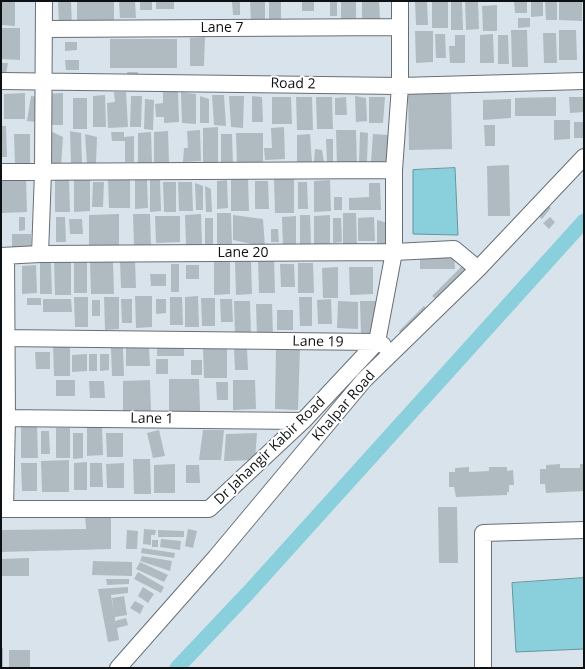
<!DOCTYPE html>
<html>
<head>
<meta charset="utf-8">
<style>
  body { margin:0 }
  #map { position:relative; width:585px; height:669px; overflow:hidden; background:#d9e3eb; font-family:"Open Sans",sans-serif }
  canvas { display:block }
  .frame { position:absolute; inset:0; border:2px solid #0d1113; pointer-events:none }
</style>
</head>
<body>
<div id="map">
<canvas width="585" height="669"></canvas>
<div class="frame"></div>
</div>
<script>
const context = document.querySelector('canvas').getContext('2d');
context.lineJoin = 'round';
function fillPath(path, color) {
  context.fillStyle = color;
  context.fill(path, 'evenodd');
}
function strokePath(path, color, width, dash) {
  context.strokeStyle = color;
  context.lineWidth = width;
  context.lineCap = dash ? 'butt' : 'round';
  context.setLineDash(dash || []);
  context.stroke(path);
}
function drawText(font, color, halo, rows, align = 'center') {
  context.font = font + ' "Open Sans",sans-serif';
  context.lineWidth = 4;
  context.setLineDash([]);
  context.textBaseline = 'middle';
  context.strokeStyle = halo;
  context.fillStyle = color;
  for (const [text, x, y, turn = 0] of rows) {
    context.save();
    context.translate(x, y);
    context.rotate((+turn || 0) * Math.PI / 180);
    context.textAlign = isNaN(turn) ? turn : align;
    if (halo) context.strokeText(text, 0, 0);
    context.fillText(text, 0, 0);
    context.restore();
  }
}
const water = new Path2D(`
  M455 168 458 235 413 234V170Z
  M584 578V649L516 652 512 583Z`);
fillPath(water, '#8acfdc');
strokePath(water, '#6496a0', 1);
strokePath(new Path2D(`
  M177 668 248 593 584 221`), '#8acfdc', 15);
fillPath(new Path2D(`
  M1 1H15V26L1 25Z
  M58 1H71L72 27H59Z
  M77 1H114V24H77Z
  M119 1H135L136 18H120Z
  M140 1H152V10H140Z
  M156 1H174V9H156Z
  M232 1H240V15H233Z
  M250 1H265V22H251Z
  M269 1H281V20L269 19Z
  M302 1H314V11H302Z
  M330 1H337V16H330Z
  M341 1H356V21H341Z
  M362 1H379L380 20H362Z
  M415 1H427L428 25H416Z
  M432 1H448V28H432Z
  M451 1H462L463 30H451Z
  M465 1H478L479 29 466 30Z
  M514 1H527V13H515Z
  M531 1H543V16L531 17Z
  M545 1H557V20H546Z
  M559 1H582V21L559 20Z
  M497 5V31H483L482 6Z
  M518 18H530V27L518 28Z
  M1 28H20V60L1 59Z
  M511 30H527L528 67H512Z
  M559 30H576L577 60H559Z
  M415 31H433V62L416 63Z
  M543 33H556L557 63H544Z
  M435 34H445L446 58H436Z
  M493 34 494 63H480V35Z
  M455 35H465V63H450L449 46H455Z
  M498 35H508L509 64H498Z
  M205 37 204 66H190V38Z
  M110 39H177V68H110Z
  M65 42H77V50L65 51Z
  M65 60H79V70H66Z
  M1 63H8L6 74H1Z
  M127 72H138V78H127Z
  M114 92H126L128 127 108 128 107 103 115 102Z
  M163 92H178L179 122 164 123V117H156L155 104 163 103Z
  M181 92 196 94V124L182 123Z
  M25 93V119H4V94Z
  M63 93V125H46L45 94Z
  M408 94H451L452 149 409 150Z
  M105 95 106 127H93V96Z
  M212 95H224L226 126 214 125Z
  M31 96 41 97 38 122 27 121Z
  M131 96H142L141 127H130Z
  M200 96 209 99V123H200Z
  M229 96H244L243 128 231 127Z
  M252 96 262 97 263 122H252Z
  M355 96 366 98 367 121 356 122Z
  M272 97H291L292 124H272Z
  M296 97H312L313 130H297Z
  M316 97H332L333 129H317Z
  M346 97 347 115H335V98Z
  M369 97H385L383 123H369Z
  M556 97V116H515V98Z
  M569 97H584V112L570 113Z
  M73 98H87V129H73Z
  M145 99 154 100 153 130 144 129Z
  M511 99V118L483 120V100Z
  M554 120H570V139L554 140Z
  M574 122H584V138H574Z
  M484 125H495V146H485Z
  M1 126H6L7 157H1Z
  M218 127V165H203V128Z
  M284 127 285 159 265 160 264 148H272L271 128Z
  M48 130 63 137 61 166 46 165Z
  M200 130 201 161 183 162 184 148H188L187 131Z
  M336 130H356L357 166H337Z
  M70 131 81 133 82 164H71Z
  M168 131 169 163H154V132Z
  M111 132H124V137L134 136V162H125V141H112Z
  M151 132 152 163H138V133Z
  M360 132 368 133 367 163H359Z
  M236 133H263V164L237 165Z
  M14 134H30V164L15 165Z
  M85 134 97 137 96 163 87 165Z
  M221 134H232L233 166H221Z
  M310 134 312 163 297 162V135Z
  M373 134 388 135 387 165 371 162Z
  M326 139H333V166L327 162Z
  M315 149 322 150 324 162H314Z
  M509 165 510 216H488L487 166Z
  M248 178 249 211H231V179Z
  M1 179H26L27 212 2 213Z
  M55 179H69L70 212H55Z
  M135 179H147L148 208 135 209Z
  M274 179H294V213H275Z
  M74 180H90V211L74 212Z
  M108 180H130V208H109Z
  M150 180H160L161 211 150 212Z
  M227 180 228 208 217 209V181Z
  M330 180 331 211 314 212V181Z
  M255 181H268L269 209H255Z
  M93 182H104L103 207H92Z
  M163 182H176V212H164Z
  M178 182H192L193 211H179Z
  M298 182H307L308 209H298Z
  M195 183 203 186V210H196Z
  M369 183H380L381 210H349V198L369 197Z
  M205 186 211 189 212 212H206Z
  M334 197H342V210H334Z
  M544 202 551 208 542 219 535 213Z
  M217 213H231L232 246H217Z
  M343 213H356L357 246H343Z
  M119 214V245L89 246V215Z
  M133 214H150L151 247H134Z
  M201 214 202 245H186L185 215Z
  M233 215 263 219 265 247 233 240Z
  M300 215H310L311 245H300Z
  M330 215V246H314V216Z
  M155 216H180V242L156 243Z
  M296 216V247H283L282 217Z
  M19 217H25V230L19 231Z
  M56 217H65L66 242H56Z
  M374 217 375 241H358V218Z
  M550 217 555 222 549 229 543 223Z
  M205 218H213V246H205Z
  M333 218H341L342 242 333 243Z
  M69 219H82L83 234H70Z
  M377 220 388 223 389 246H377Z
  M271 229H278L279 242H271Z
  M12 234H31V247H12Z
  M454 252 455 269H420V253Z
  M274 259 275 293H259L258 260Z
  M120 260H135L136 288H121Z
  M214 261H230V294L214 295Z
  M235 261H251L252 294 236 295Z
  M54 262H71V295H55Z
  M87 262V293H74V263Z
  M90 262H113L114 294H91Z
  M40 263H51L52 294H40Z
  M298 263H313L314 293H298Z
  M171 264H179V292H171Z
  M280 264H294L295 287H281Z
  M464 264 470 270 439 302 432 296Z
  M36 265 37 293 22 294V266Z
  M186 265H199V279H186Z
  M338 267V298H323L322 268Z
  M349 267H373V294L350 295Z
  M150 274H166V286H151Z
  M135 296H152V327L136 328Z
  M198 296 199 327H185V297Z
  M74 297H88V327H75Z
  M104 297H119V329L105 330Z
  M170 297H182L183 325H170Z
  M299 297H312V326H300Z
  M27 298H41V305H27Z
  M201 298H215V326H202Z
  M43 299H71L72 312H43Z
  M121 299H132V323H122Z
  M156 299H166V313L156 314Z
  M220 299H232L233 322H221Z
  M331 299 332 324H318L317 300Z
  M92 300H100V316H92Z
  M234 301H250L251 335H235Z
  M338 301 358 302V329L337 328Z
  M360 301H376L377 334 361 335Z
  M256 304H272L273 337H257Z
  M424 306 431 313 405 337 399 331Z
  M277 310H293V330H277Z
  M53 345H70V376H54Z
  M184 346V356H157V347Z
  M276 346 300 348 298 410 275 409Z
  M247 347 248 370H235L234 348Z
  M111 348H123L124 376H112Z
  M126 348H149L150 366H126Z
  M203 348H227V378H204Z
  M35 352H50V369H36Z
  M87 354V371L72 372V355Z
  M89 354H97V371H89Z
  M100 354H109V370L100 371Z
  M156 359H168V374H156Z
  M191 360H202V375H191Z
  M169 379H199L200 411 169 412Z
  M56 380H75V396H56Z
  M150 380 151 411H123V381Z
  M233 380H255L256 409 233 410Z
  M89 381H104L105 398H90Z
  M216 382H228V400H217Z
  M21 425H37L38 458H21Z
  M87 426H102L103 455 87 456Z
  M56 428H70V458H56Z
  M159 430 165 456 153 458 147 433Z
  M203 430H224L221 460H199Z
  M41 431H49L50 454H41Z
  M73 433H83V458L73 459Z
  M106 433H123V457H107Z
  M257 433 255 460 224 461 226 434Z
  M133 459H150L151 494H134Z
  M69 460V492H42L41 461Z
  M87 462V490H74V463Z
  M21 463H37V491H22Z
  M90 463H102L103 487H90Z
  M124 463V488H107L106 464Z
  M175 464V493H154V465Z
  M560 464V468H580V464H584V491L546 493 545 484H540V469H546V465Z
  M186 465H199L200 483H186Z
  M469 467V472L489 471V467H507V471L513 470 514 485H509V492H507V495L456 497 454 487H449V472H455V468Z
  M438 507H457L458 563H439Z
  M85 514H111V549L1 552V530L86 529Z
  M144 529 156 530 155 535H151V545L143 544Z
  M188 529 197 531 193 548 185 546Z
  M127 530 138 531 137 549H126Z
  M158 530 184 531V537H158Z
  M161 539 181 541 180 550 160 547Z
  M152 540H158V547H152Z
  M142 548 175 553 174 558 141 553Z
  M142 556 172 561 170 571 140 561Z
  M29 558V576H1V559Z
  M93 561 132 562V576L92 575Z
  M140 562 168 575 164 582 136 569Z
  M138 572 164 587 161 593 134 579Z
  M106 579H129V584L107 585Z
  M128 587V593L111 595 114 613 112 598 124 596 127 615 115 617V621L126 618 128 625 117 628 119 640 108 642 98 589Z
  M143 587 154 594 148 603 138 596Z
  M135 601 144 606 140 614 130 608Z
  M1 648H3V667H1Z
  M9 650H30V668H9Z`), '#b0bac1');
const minor = new Path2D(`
  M44 29 400 27
  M1 81 400 86 584 81
  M1 172 394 170
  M40 254 43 172 44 1
  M1 256 40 254 394 252 454 249 478 269
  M1 338 377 342 383 345
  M377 342 394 252V170L400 86V1
  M1 418 303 421
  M5 508 7 418 6 256
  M1 509H209L303 421 377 342
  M118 668 216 557 364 380 478 269 584 157
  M483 668V533L584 530`);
strokePath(minor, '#676f76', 18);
strokePath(minor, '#fff', 16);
drawText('14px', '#0d1113', '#fff', [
  ["Lane 7",222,28],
  ["Road 2",293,84,1],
  ["Lane 20",243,253],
  ["Lane 19",318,342,1],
  ["Khalpar Road",344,406,-49],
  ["Lane 1",152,419,1],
  ["Dr Jahangir Kabir Road",270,451,-44]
]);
</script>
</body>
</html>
